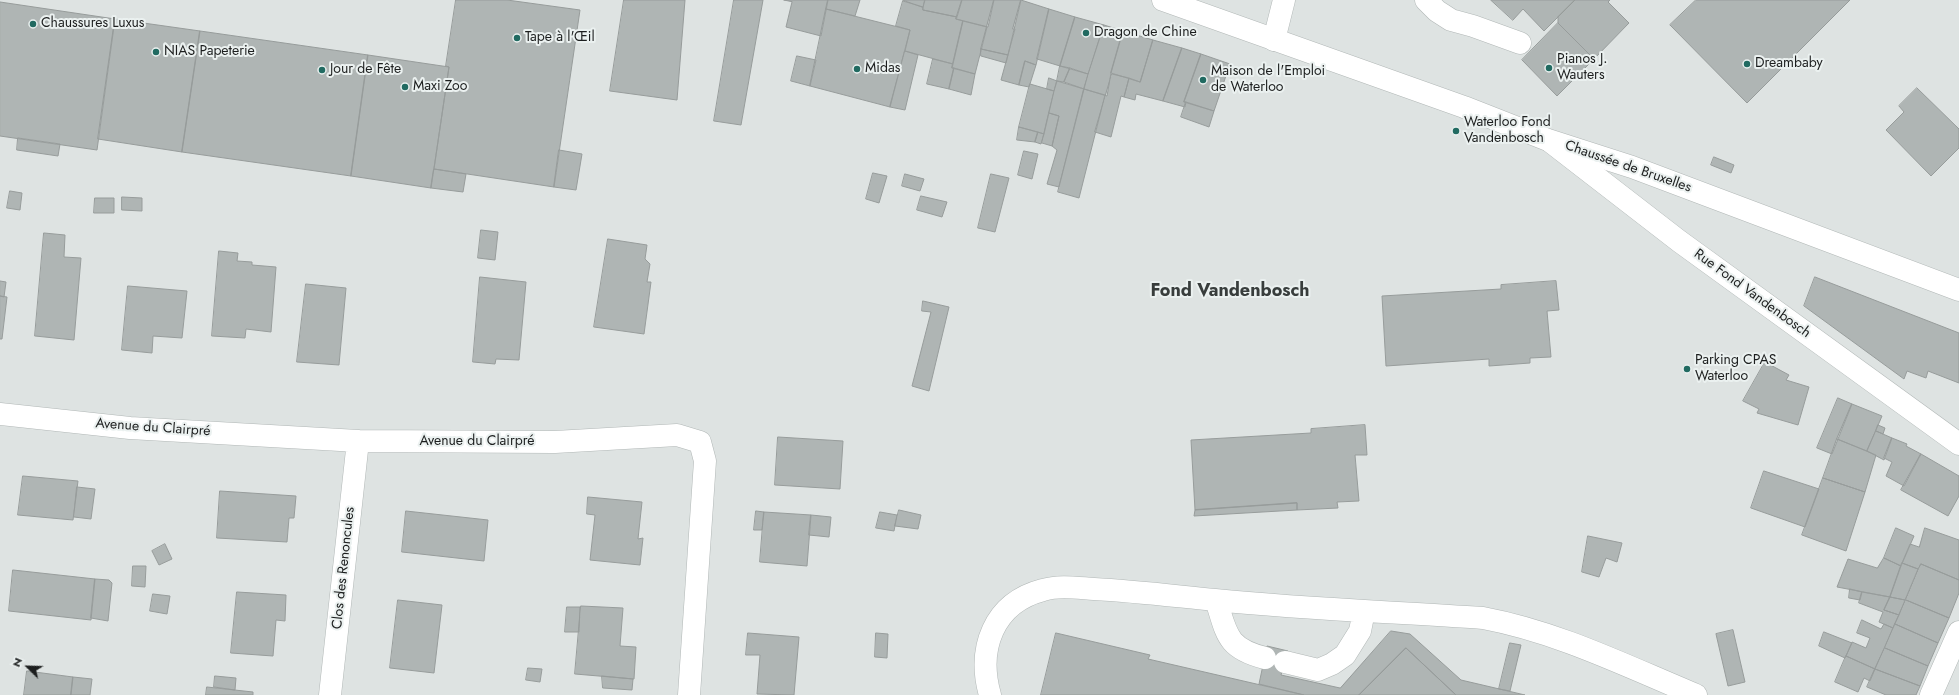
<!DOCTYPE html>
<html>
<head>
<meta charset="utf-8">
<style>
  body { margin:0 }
  #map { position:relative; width:1959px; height:695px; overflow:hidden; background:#dee3e2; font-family:Jost,sans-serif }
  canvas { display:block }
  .north { position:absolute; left:8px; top:647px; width:40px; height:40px; -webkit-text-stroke:3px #ebf1f0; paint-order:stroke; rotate:293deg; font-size:11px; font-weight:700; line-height:16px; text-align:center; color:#1c1e1e }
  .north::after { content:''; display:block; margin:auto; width:14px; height:18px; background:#1c1e1e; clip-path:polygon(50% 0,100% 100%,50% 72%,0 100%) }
</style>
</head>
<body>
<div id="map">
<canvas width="1959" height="695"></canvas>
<div class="north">N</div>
</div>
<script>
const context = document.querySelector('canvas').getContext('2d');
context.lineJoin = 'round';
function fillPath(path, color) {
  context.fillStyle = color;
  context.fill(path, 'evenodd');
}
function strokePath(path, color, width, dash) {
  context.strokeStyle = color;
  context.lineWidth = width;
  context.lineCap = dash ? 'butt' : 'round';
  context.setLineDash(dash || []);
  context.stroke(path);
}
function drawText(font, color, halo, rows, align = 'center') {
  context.font = font + ' Jost,sans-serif';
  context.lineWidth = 4;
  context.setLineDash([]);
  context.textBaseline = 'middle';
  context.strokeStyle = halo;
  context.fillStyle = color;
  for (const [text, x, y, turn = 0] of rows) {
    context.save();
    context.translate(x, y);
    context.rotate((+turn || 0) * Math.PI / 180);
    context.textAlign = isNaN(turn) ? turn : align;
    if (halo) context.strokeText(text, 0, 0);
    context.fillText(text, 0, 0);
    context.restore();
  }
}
const building = new Path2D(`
  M456 0H507L580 10 554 187 434 169 449 67 446 66Z
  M624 0H685L677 100 610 91Z
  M734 0H763L741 125 714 121Z
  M784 0H828L821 36 786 27 792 2Z
  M828 0H860L855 16 826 9Z
  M903 0H925L923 7Z
  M925 0H962L957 17 923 10Z
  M962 0H994L988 27 956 19Z
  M994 0H1021L1008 55 981 49Z
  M1021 0 1049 9 1036 65 1025 61 1019 85 1001 80 1015 29H1013Z
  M1491 0H1575L1544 31 1523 9 1513 20Z
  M1575 0H1610L1608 2 1629 23 1594 59 1558 23V17Z
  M1696 0H1850L1747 103 1670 25Z
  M903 1 923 7V10L957 17 956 19 963 21 953 64 905 51 910 30 896 26Z
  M0 2 115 19 97 150 0 136Z
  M826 9 910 30 890 107 810 86Z
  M1049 9 1075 17 1060 66 1037 59Z
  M1075 17 1104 25 1088 74 1060 66Z
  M115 19 200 31 182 152 98 139Z
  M963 21 987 27 975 74 952 68Z
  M1558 23 1594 59 1557 96 1522 60Z
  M1104 25 1123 31 1111 73 1107 96 1084 89Z
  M200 31 368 55 351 176 182 152Z
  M1123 31 1153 40 1140 82 1111 73Z
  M1153 40 1182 48 1163 101 1136 94 1135 100 1124 97 1129 78 1140 82Z
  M1182 48 1201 54 1184 102H1186L1185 107 1163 101Z
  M981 49 1008 55 1006 63 981 56Z
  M905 51 918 55 905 110 890 107Z
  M1201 54 1230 64 1214 111 1184 102Z
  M368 55 449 67 431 188 351 176Z
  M797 56 816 60 810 86 791 81Z
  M933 59 953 64 952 68H954L949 89 927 84Z
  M1025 61 1036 65 1029 87 1019 85Z
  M1060 66 1070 68 1064 82 1057 81Z
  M954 68 975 74 971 95 949 89Z
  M1070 68 1088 74 1084 89 1064 82Z
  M1112 74 1129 78 1124 97 1121 96 1111 137 1095 132Z
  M1049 78 1057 81 1054 91 1047 89Z
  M1057 81 1084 89 1059 187 1047 184 1057 150 1052 146 1059 116 1049 113Z
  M1030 84 1054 91 1044 134 1019 127Z
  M1917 88 1959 129V148L1931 176 1886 130 1904 112 1899 106Z
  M1084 89 1105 95 1079 198 1058 192Z
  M1186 102 1214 111 1209 127 1181 117Z
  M1049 113 1059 116 1052 146 1042 143Z
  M1019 127 1038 132 1035 142 1017 140Z
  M1038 132 1044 134 1041 144 1035 142Z
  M18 138 60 144 58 156 17 150Z
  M559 150 582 154 576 190 554 187Z
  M1024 151 1038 154 1032 179 1018 175Z
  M1714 157 1734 165 1731 173 1711 165Z
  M434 169 466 174 463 192 431 188Z
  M873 173 887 176 879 203 866 199Z
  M905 174 924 179 920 191 902 186Z
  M991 174 1009 178 995 232 978 228Z
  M10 191 22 193 20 210 7 208Z
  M921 196 947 202 942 217 917 210Z
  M122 197 142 198V211L122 210Z
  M95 198H114V213H94Z
  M481 230 498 232 495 260 478 258Z
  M44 233 65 235 64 257 81 258 74 340 35 336Z
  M608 239 647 245 645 259 650 264 647 282H651L644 334 594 327Z
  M219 251 238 253 237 261 252 262V265L276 267 271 332 246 329 245 338 212 336Z
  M480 277 526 282 519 360 496 359 495 364 473 362Z
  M1815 277 1959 333V383L1928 371 1926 378 1907 371 1904 379 1804 306Z
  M0 281 6 282 4 297 0 296Z
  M1556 281 1559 310 1547 311 1551 357 1530 358V363L1489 366V359L1386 366 1382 296 1501 289V285Z
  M306 284 346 288 339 365 297 362Z
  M128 286 187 291 182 338 153 336 152 353 122 350Z
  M0 296 7 297 2 339H0Z
  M923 301 949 307 929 391 912 386 931 312 922 311Z
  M1765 362 1789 375 1786 380 1809 387 1798 425 1757 413 1759 409 1743 401Z
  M1838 398 1852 404 1832 454 1817 448Z
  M1852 404 1882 416 1867 451 1837 439Z
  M1365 425 1367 455H1355L1359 501 1337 502 1338 508 1297 510V503L1195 510 1191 440 1311 433V429Z
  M1878 425 1885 428 1883 434 1876 431Z
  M1876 431 1892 438 1884 460 1867 451Z
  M778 437 843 441 840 489 775 485Z
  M1892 438 1907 444 1906 446 1921 454 1904 486 1886 476 1892 462 1884 458Z
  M1837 439 1876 455 1865 492 1823 478Z
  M1921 454 1959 476V496L1948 516 1901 490Z
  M1764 471 1819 489 1805 527 1751 508Z
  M23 476 78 481 73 520 18 515Z
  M1823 478 1865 492 1846 551 1802 535Z
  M77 487 95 489 91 519 74 517Z
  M220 491 296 496 294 518H289L287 542 217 538Z
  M588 497 642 502 638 539 643 538 640 565 590 560 595 515 587 514Z
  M1297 503V510L1194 516 1195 510Z
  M899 510 921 515 918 529 895 526Z
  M406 511 488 520 484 561 402 552Z
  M756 511 764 512 762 530H754Z
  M764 512 811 515 807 566 760 562Z
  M880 512 897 515 894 531 876 528Z
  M811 515 831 517 829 537 809 535Z
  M1896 528 1914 536 1901 566 1884 558Z
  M1925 528 1959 540V580L1921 564 1918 569 1902 563 1910 544 1919 547Z
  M1588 536 1622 543 1617 562 1606 558 1599 577 1582 572Z
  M165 544 172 559 159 565 152 551Z
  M1884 558 1901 566 1890 597 1837 587 1848 559 1877 568Z
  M1902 563 1918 569 1905 600 1890 597Z
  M1921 564 1959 580V593L1949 618 1906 600Z
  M133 566H146L145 587 132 586Z
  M13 570 95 579 91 620 9 611Z
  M95 579 109 580 112 583 108 621 91 618Z
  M1850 589 1862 592 1860 600 1849 598Z
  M237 592 286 595 285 621 276 620 273 656 231 653Z
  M1862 592 1890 597 1884 610 1899 615 1893 628 1879 622 1883 612 1859 603Z
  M153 594 170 596 167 614 150 611Z
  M1890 597 1905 600 1899 615 1884 610Z
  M398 600 442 605 434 673 390 668Z
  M1906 600 1949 618 1938 643 1895 624Z
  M581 606 623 608 620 646 636 647 634 679 575 674Z
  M567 607H580L579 632H565Z
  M1862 620 1881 629 1884 624 1893 628 1875 669 1846 656 1852 642 1866 648 1870 638 1857 633Z
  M1895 624 1938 643 1928 666 1885 648Z
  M1733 630 1745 682 1728 686 1716 634Z
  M1391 631 1410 634 1461 680 1525 695H1456L1406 648 1359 695H1304L1259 684 1267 646 1288 651 1281 675 1340 688Z
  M1824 632 1852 643 1845 658 1819 646Z
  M748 633 799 637 794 695 757 694 760 655H746Z
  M876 633 888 634 887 658 875 657Z
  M1056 633 1150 655 1148 659 1304 695H1041Z
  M1510 643 1521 645 1510 691 1499 689Z
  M1406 648 1456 695H1359Z
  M1885 648 1928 666 1920 686 1875 669Z
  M1846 656 1875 669 1870 681 1864 678 1858 692 1835 682Z
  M528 668 542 669 540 682 526 680Z
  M1875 669 1920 686 1916 695H1886L1867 687Z
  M27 671 73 677 71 695H24Z
  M215 676 236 678 235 690 214 687Z
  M602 676 633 679 632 690 603 688Z
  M73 677 92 679 90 695H71Z
  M207 687 253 692V695H206Z`);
fillPath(building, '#afb5b4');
strokePath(building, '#979c9b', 1);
const minor = new Path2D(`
  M1426 0 1437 11 1451 20 1473 26 1520 43
  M1274 40 1284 0
  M1551 142 1679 241 1959 444
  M0 414 130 428 358 441 555 442 677 435 700 442 705 461 689 695
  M1216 600C1227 634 1226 648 1265 658
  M1285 662 1318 670 1332 664 1345 655 1360 631 1364 611
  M330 695 358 441
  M990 695C977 649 993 603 1043 590 1059 585 1078 588 1094 589 1134 591 1174 596 1215 600 1304 609 1394 612 1483 618 1558 632 1626 666 1696 695
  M1931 695 1959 632`);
const major = new Path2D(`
  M1163 0 1464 107 1548 140 1632 167 1959 290`);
strokePath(minor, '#b1b7b6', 23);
strokePath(major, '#b1b7b6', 23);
strokePath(minor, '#fff', 22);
strokePath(major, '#fff', 22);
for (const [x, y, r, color] of [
  [33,24,4,"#216a61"],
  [1086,33,4,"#216a61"],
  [517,38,4,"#216a61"],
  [156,52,4,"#216a61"],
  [1747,64,4,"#216a61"],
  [1549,68,4,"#216a61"],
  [857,69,4,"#216a61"],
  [322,70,4,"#216a61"],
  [1203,80,4,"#216a61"],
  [405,87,4,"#216a61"],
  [1456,131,4,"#216a61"],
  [1687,369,4,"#216a61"]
]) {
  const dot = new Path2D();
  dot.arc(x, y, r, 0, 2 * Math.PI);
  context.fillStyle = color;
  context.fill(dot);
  strokePath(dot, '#ebf1f0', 1.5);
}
drawText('14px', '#1c1e1e', '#ebf1f0', [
  ["Chaussures Luxus",41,24],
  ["Dragon de Chine",1094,33],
  ["Tape à l'Œil",525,38],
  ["NIAS Papeterie",164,52],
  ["Pianos J.",1557,60],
  ["Wauters",1557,76],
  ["Dreambaby",1755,64],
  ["Midas",865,69],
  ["Jour de Fête",330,70],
  ["Maison de l'Emploi",1211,72],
  ["de Waterloo",1211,88],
  ["Maxi Zoo",413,87],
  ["Waterloo Fond",1464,123],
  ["Vandenbosch",1464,139],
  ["Parking CPAS",1695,361],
  ["Waterloo",1695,377]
], 'left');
drawText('14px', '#1c1e1e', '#ebf1f0', [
  ["Chaussée de Bruxelles",1628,167,19],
  ["Rue Fond Vandenbosch",1752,294,36],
  ["Avenue du Clairpré",153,428,4],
  ["Avenue du Clairpré",477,442],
  ["Clos des Renoncules",344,568,-84]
]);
drawText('bold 18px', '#383d3c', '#ebf1f0', [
  ["Fond Vandenbosch",1230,292]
]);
</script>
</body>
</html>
